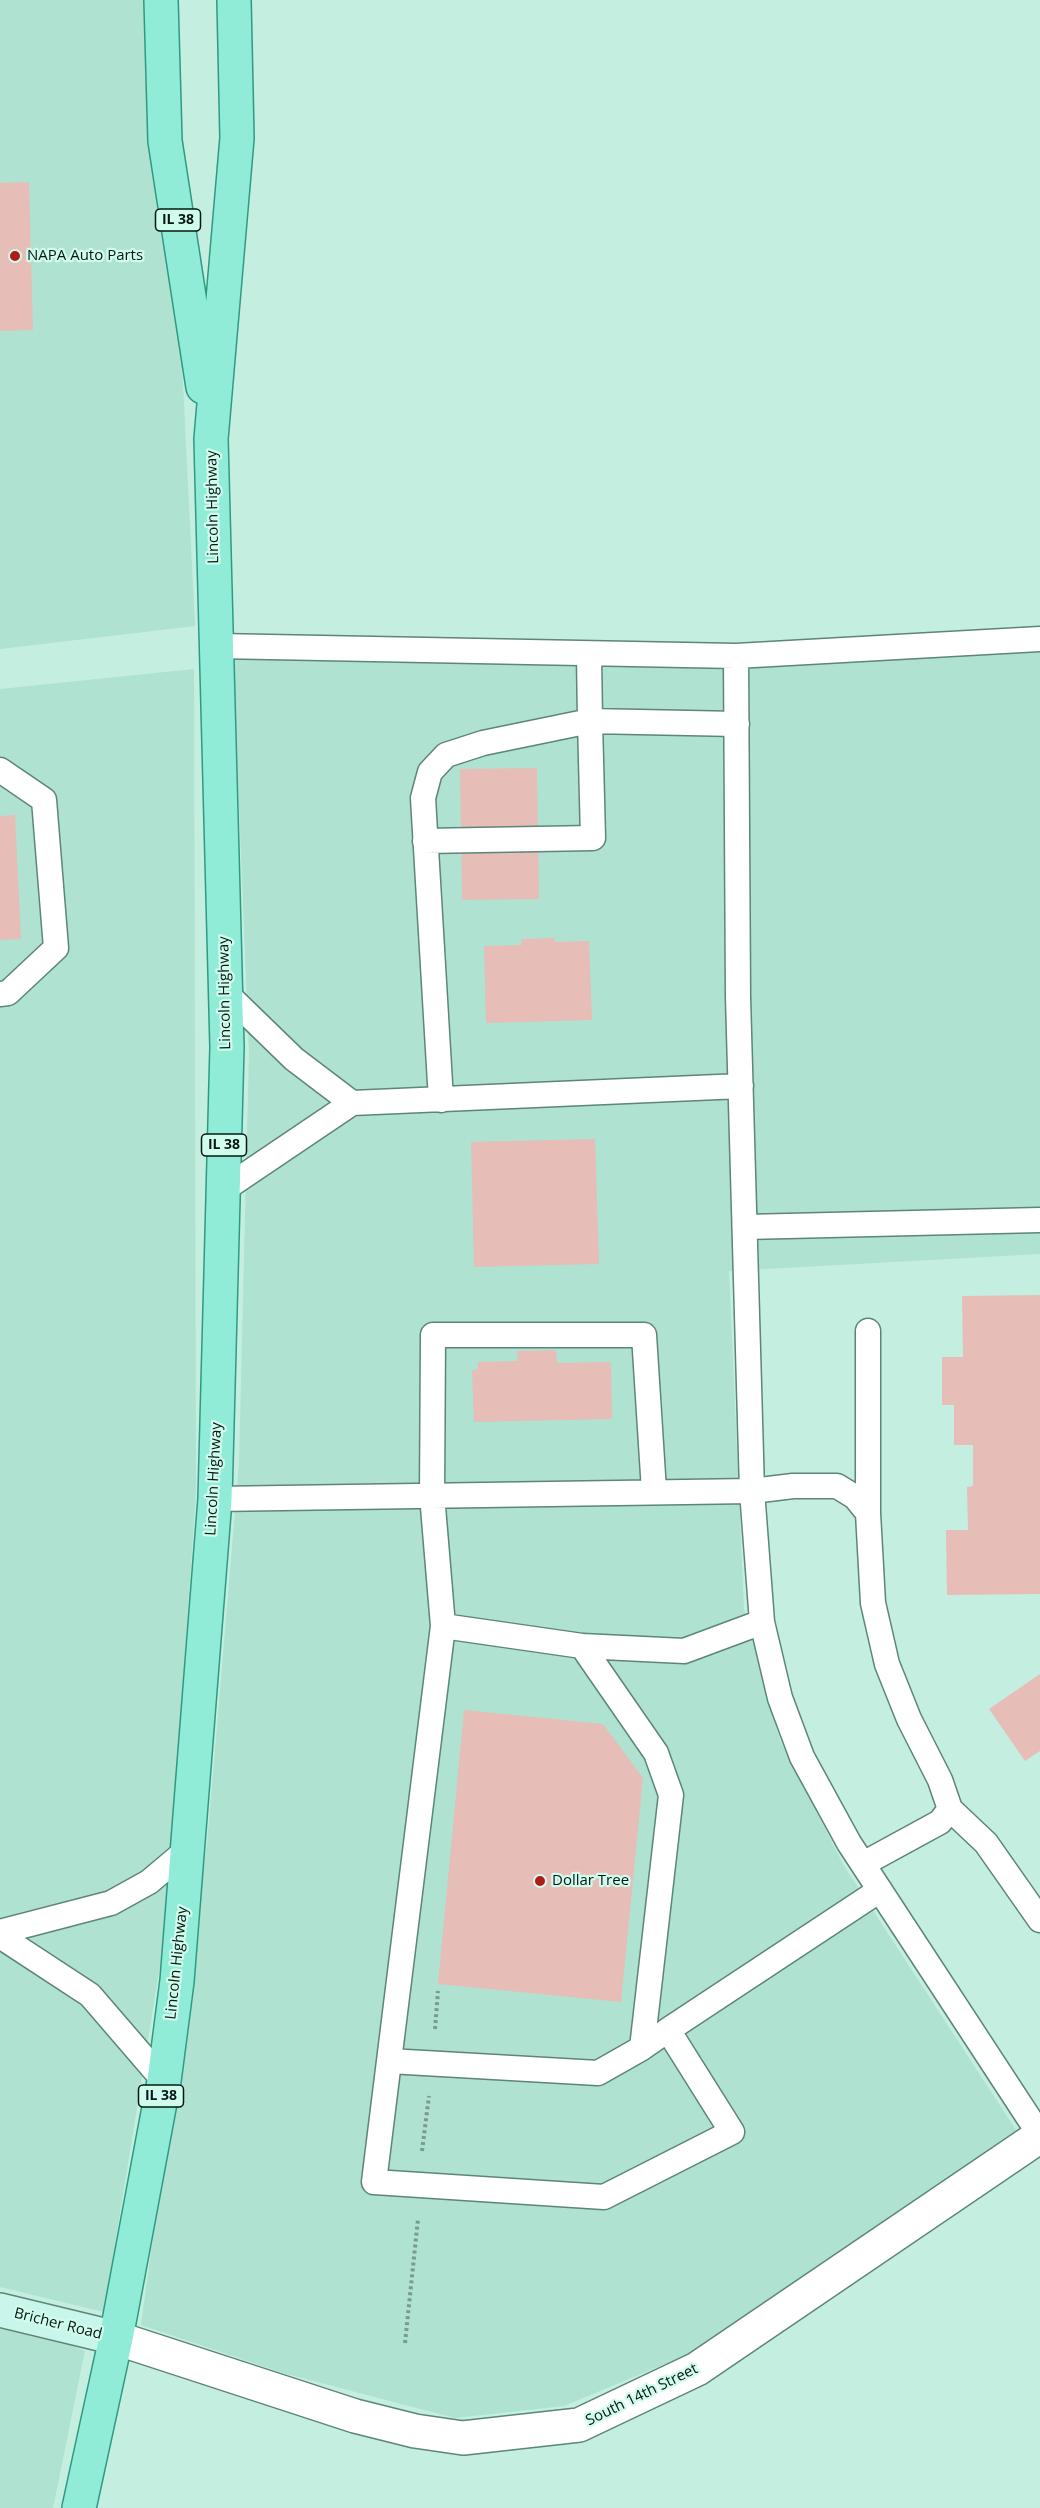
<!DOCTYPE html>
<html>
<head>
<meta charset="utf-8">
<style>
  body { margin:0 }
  canvas { display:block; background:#c3eee0 }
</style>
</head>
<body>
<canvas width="1040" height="2508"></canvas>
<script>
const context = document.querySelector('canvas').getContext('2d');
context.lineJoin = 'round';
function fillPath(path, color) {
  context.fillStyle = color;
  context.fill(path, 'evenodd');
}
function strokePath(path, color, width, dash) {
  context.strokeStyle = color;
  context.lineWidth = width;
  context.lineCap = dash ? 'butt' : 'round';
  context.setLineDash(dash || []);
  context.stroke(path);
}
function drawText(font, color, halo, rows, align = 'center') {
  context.font = font + ' "Open Sans",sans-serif';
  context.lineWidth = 4.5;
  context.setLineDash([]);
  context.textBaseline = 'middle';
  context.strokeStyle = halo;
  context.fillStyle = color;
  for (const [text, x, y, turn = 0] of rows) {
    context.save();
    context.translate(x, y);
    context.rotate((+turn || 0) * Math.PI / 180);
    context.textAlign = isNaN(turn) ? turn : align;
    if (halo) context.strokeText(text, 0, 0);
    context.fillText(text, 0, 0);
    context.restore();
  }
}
fillPath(new Path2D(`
  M0 0H164L195 626 0 649Z
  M1040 635V1254L729 1271 744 1609 780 1740 844 1866 1016 2130 689 2354 564 2406 455 2418 283 2373 141 2325 207 1844 239 1464 249 1053 233 659Z
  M194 669 196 1493 165 1935 104 2312 0 2287V689Z
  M0 2318 85 2351 53 2508H0Z`), '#afe2d1');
fillPath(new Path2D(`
  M29 182 33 330 0 331V183Z
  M537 768 539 899 462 900 460 769Z
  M15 815 21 939 0 940V816Z
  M555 938V942L589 941 592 1020 486 1023 484 946 522 945 521 939Z
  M595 1139 599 1264 474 1267 471 1142Z
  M1040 1295V1594L947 1595 946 1530H968L967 1487 973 1486V1445H954V1405H942V1357H963L962 1296Z
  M556 1350 557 1363 611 1362 612 1419 474 1422 472 1371 478 1369V1362L518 1361 517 1351Z
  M1040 1674V1751L1025 1761 989 1709Z
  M464 1710 603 1724 643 1778 621 2002 438 1984Z`), '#e7bdb7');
const lane = new Path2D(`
  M217 646 736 656 1040 639
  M736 656 738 997 752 1491 762 1622 780 1698 802 1757 849 1843 1040 2135
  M0 770 44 800 56 948 8 993 0 994
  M425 841 593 838 590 721 737 724
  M441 1100 423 798 430 772 446 755 483 743 590 721 589 654
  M352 1103 741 1086
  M223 1190 352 1103 294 1059 225 992
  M745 1227 1040 1220
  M215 1499 752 1491 793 1486H837L855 1497 868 1513 873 1603 887 1664 909 1719 940 1780 950 1809 940 1822 863 1864
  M868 1513V1331
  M443 1626 582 1646 684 1651 762 1622
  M582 1646 656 1753 671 1795 642 2048
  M950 1809 986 1843 1040 1920
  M0 1932 111 1903 149 1882 187 1850
  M0 1936 90 1995 164 2081
  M668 2030 880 1890
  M389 2061 598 2073 642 2048 668 2030 732 2132 604 2197 374 2182 443 1626 432 1495 433 1335H644L654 1491`);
const street = new Path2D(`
  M116 2338 355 2416 415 2431 463 2438 579 2425 697 2369 1040 2136`);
const secondary = new Path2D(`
  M0 2310 116 2338`);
const primary = new Path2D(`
  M161 0 165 141 203 387
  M79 2508 116 2338 164 2081 177 1981 215 1499 227 1047 211 439 237 138 234 0`);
strokePath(lane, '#5d8578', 27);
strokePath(street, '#5d8578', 36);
strokePath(secondary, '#5d8578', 36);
strokePath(primary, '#309a80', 36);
strokePath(new Path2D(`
  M435 2029 438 1991
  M422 2151 429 2096
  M405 2343 418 2219`), '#7a9b90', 4, [3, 3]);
strokePath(lane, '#fff', 24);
strokePath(street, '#fff', 33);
strokePath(secondary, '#c8f6ea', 33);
strokePath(primary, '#90ecd6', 33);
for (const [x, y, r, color] of [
  [15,256,6,"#ae1d1a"],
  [540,1881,6,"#ae1d1a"]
]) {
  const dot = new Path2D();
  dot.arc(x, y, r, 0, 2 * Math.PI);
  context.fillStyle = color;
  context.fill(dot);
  strokePath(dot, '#d0fced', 2);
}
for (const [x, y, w] of [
  [178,220,45],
  [224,1145,45],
  [161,2096,45]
]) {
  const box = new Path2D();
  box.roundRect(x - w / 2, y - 11, w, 22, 4.5);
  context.fillStyle = '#d0fced';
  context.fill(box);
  strokePath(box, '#071713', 1.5);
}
drawText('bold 14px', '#071713', null, [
  ["IL 38",178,220],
  ["IL 38",224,1145],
  ["IL 38",161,2096]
]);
drawText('15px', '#071713', '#d0fced', [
  ["NAPA Auto Parts",27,256],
  ["Dollar Tree",552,1881]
], 'left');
drawText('15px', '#071713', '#d0fced', [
  ["Lincoln Highway",213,507,-91],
  ["Lincoln Highway",225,993,-91],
  ["Lincoln Highway",214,1479,-87],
  ["Lincoln Highway",177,1963,-84],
  ["Bricher Road",58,2324,14],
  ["South 14th Street",642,2395,-26]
]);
</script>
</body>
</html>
